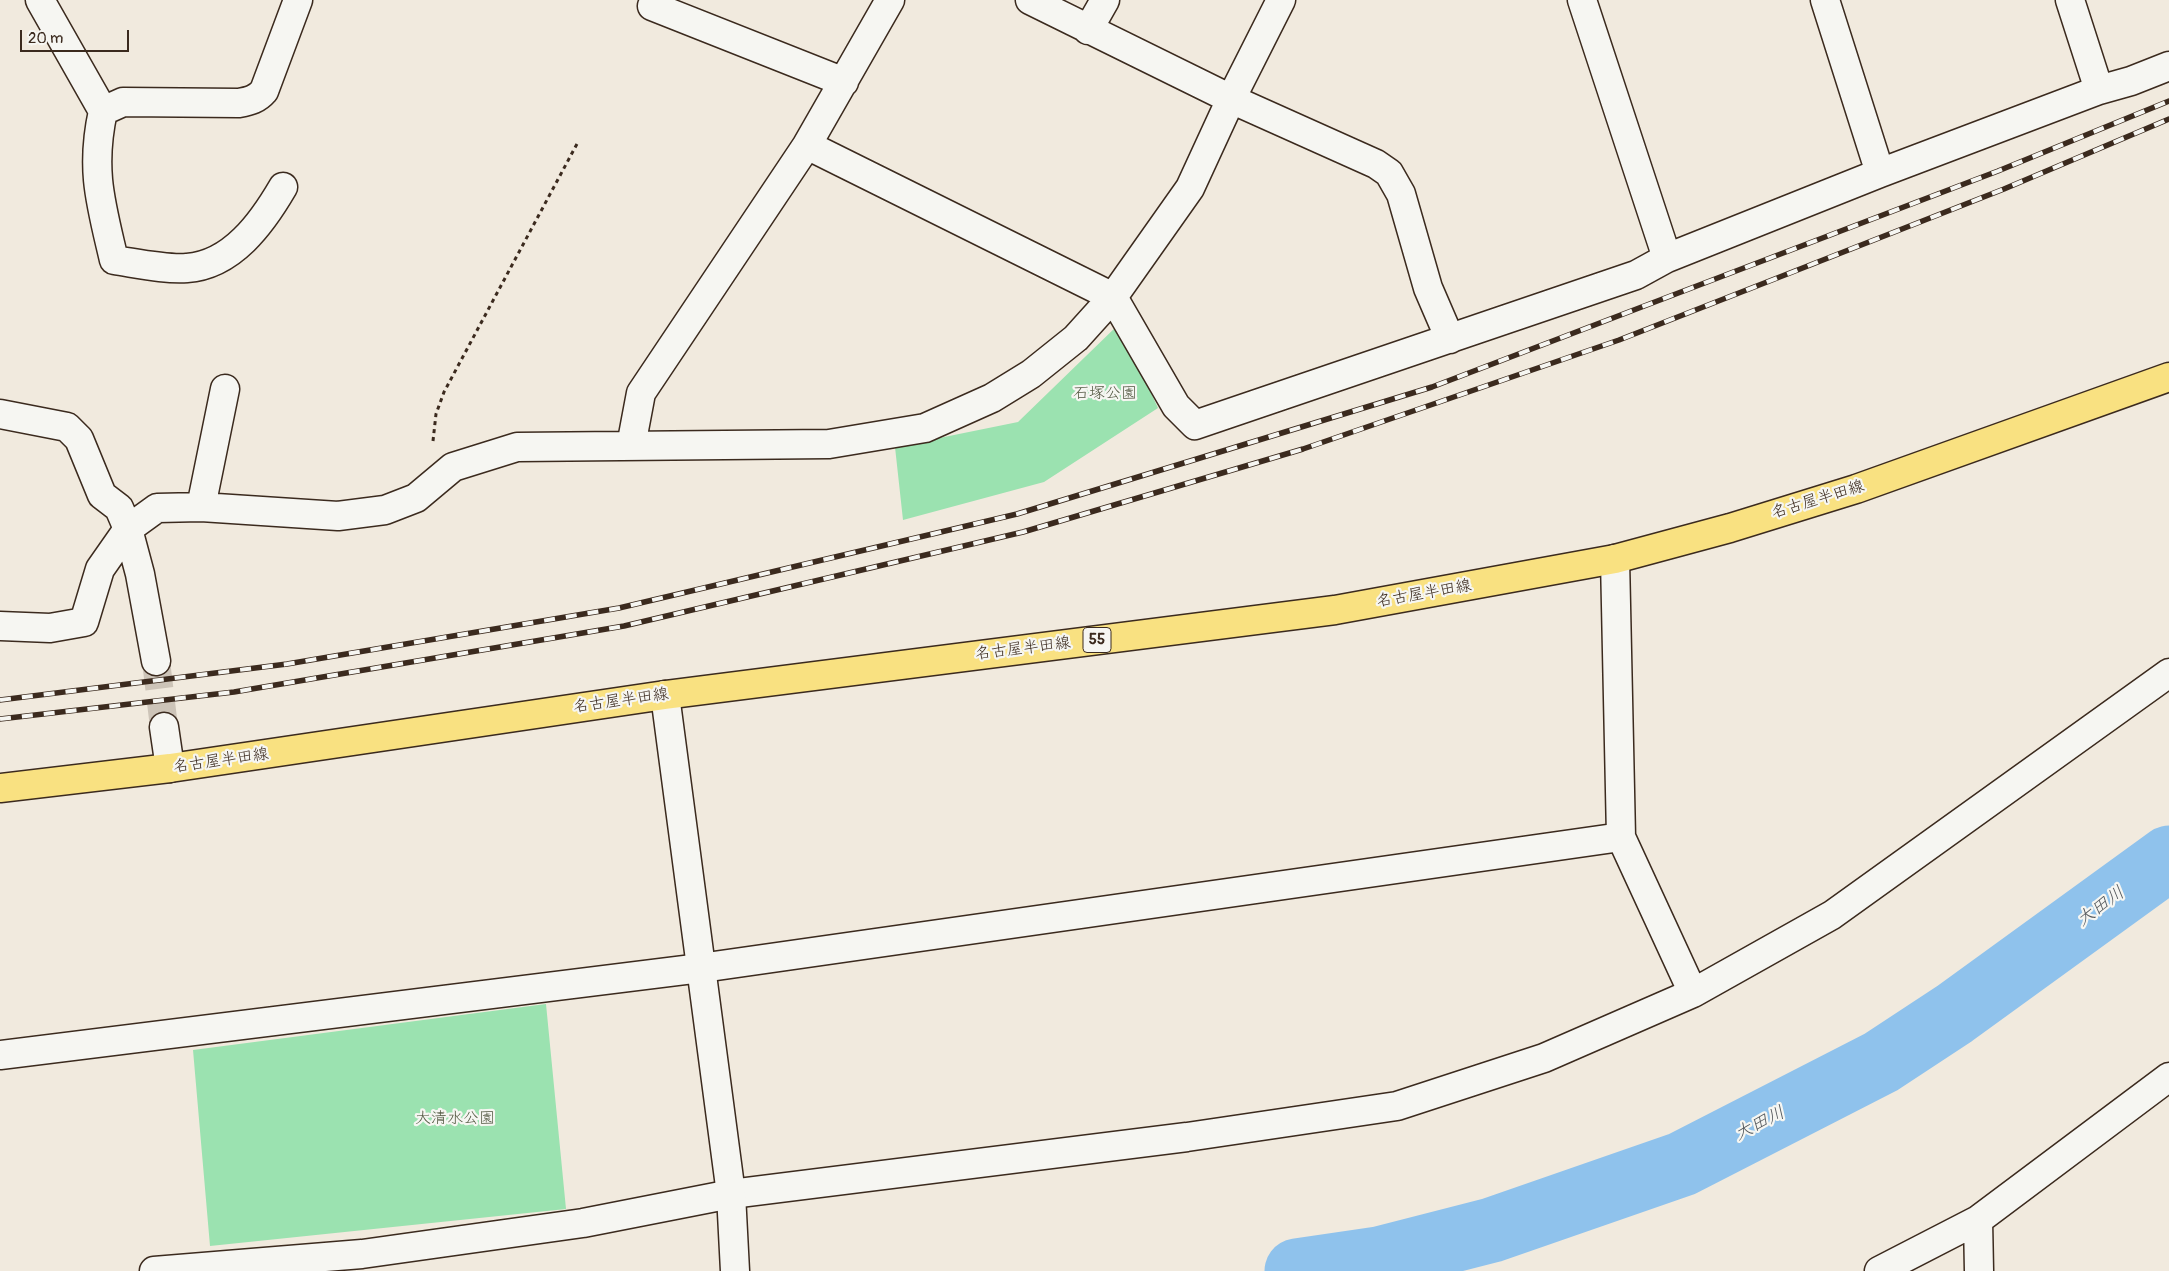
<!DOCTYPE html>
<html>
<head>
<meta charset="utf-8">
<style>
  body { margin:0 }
  #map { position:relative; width:2169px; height:1271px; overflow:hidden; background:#f1eade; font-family:Pangolin,sans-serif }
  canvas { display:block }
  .scale { position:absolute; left:20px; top:30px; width:109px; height:22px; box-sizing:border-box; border:2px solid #3b2a1e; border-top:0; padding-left:6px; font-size:15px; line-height:18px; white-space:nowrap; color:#3b2a1e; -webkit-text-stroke:4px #f6f6f2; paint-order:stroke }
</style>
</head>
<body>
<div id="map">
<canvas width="2169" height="1271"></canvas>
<div class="scale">20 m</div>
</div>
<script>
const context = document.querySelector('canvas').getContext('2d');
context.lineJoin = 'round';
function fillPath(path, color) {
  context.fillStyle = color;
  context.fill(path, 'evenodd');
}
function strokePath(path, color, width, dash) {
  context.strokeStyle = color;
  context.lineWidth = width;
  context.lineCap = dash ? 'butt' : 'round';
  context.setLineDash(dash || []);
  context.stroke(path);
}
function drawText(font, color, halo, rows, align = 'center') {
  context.font = font + ' Pangolin,"Klee One",sans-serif';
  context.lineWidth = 4.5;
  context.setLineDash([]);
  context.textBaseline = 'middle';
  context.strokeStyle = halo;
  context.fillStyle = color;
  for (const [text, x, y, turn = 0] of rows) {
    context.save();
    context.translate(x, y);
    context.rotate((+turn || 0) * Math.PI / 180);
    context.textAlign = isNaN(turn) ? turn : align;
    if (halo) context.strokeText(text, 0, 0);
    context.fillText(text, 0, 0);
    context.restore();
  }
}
fillPath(new Path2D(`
  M1119 324 1158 408 1044 482 903 520 895 447 1018 422Z
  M546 1004 566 1209 210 1246 193 1050Z`), '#9be2b0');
strokePath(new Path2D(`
  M1297 1271 1379 1259 1492 1230 1682 1164 1881 1062 1954 1014 2169 858`), '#8fc2ec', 65);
strokePath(new Path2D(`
  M156 661 164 727`), '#cdc4b8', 28, [28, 14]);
const minor = new Path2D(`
  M40 0 103 111
  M890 0 807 145 1113 297 1176 406 1195 425 1636 275 1667 258 1880 173 2099 90 2131 81 2169 66
  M1030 0 1231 99 1376 164 1389 173 1401 194 1428 288 1450 339
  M1582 0 1667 258
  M1825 0 1880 173
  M2070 0 2099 90
  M652 6 844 82
  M1088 30 1105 0
  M283 187C262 223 232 265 187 268 167 270 135 263 114 260 101 204 90 170 103 111L123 102 239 103C250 101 257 99 264 91L298 0
  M0 414 67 427 79 439 102 495 119 508 128 529 140 574 156 661
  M631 446 641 393 807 145
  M201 507 225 389
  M1615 559 1621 837 1693 993
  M0 626 50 628 84 622 100 569 128 529 157 508 201 507 338 516 385 510 416 498 453 467 517 447 829 444 925 428 992 398 1031 374 1076 338 1113 297 1190 188 1231 99 1281 0
  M164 727 170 768
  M0 1055 701 968 1621 837
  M1978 1220 1979 1271
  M154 1271 362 1254 583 1223 731 1194 1187 1137 1397 1106 1544 1058 1693 993 1832 915 2169 673
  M1879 1271 1978 1220 2169 1077`);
const tertiary = new Path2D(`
  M665 695 731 1194 735 1271`);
const primary = new Path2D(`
  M0 788 170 768 665 695 1335 610 1615 559 1730 528 1856 489 2169 377`);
strokePath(minor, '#3b2a1e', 31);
strokePath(tertiary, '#3b2a1e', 31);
strokePath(primary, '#3b2a1e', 31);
strokePath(new Path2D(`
  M433 441 436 414 444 392 578 142`), '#3b2a1e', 3, [4, 4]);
strokePath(minor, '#f6f6f2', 28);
strokePath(tertiary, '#f6f6f2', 28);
strokePath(primary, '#f9e181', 28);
const rail = new Path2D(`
  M0 700 287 664 619 608 1017 514 1432 387 1998 171 2169 101
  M0 719 234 692 624 626 1023 532 1303 449 1619 340 2004 189 2169 119`);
strokePath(rail, '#3b2a1e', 5.5);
strokePath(rail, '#f6f6f2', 4, [11]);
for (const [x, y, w] of [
  [1097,640,28]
]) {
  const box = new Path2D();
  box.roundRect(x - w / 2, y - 12.5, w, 25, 4);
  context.fillStyle = '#f6f6f2';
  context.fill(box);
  strokePath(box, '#3b2a1e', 1);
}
drawText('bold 15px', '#3b2a1e', null, [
  ["55",1097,640]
]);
drawText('16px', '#535842', '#f6f6f2', [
  ["石塚公園",1105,394],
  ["大清水公園",455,1119]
]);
drawText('16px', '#3b2a1e', '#f6f6f2', [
  ["名古屋半田線",1818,500,-17],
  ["名古屋半田線",1424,594,-10],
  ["名古屋半田線",1023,649,-7],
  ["名古屋半田線",621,701,-8],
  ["名古屋半田線",221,761,-8]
]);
drawText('italic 18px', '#54585c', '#f6f6f2', [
  ["大田川",2101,907,-36],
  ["大田川",1760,1124,-27]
]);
</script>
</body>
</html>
